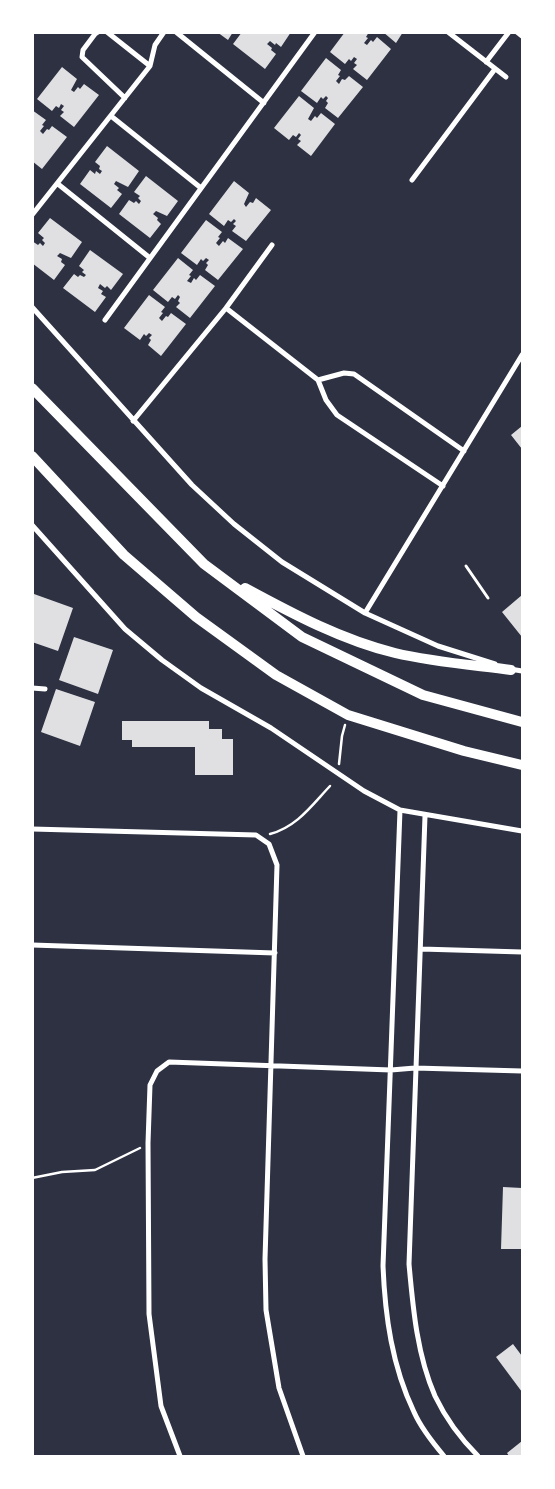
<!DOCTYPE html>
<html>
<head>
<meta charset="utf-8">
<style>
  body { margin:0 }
  #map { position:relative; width:555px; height:1489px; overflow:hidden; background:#2d3142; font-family:"Source Sans 3",sans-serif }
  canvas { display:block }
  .frame { position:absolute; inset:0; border:34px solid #fff; pointer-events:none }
</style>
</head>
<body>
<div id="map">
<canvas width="555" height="1489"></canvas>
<div class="frame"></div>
</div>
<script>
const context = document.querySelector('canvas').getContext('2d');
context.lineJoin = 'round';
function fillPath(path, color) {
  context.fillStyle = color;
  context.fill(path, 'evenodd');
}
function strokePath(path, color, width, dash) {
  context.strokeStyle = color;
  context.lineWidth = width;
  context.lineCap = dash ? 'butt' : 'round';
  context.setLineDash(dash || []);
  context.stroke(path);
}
fillPath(new Path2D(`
  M217 32H233L228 40Z
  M242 32H251L253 34 254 32H291L281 47 276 43 275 45 270 41 267 44 272 48 271 50 276 54 265 69 233 44Z
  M345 32H369L366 37 368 38 364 43 367 45 371 40 373 42 377 37 391 49 367 80 353 69 357 65 354 63 357 59 354 57 351 61 349 59 345 64 330 52Z
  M383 32H403L396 43Z
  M326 58 341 70 338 75 340 76 336 81 339 84 342 79 345 80 349 76 363 87 338 118 325 108 328 103 326 101 328 98 326 96 323 99 321 97 317 103 301 91Z
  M62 67 77 79 71 90 74 92 78 87 80 89 84 84 99 95 74 127 60 116 64 112 61 110 64 106 61 104 59 108 56 106 52 111 37 99Z
  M299 96 314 108 308 119 311 121 315 116 317 118 321 113 335 124 311 156 297 145 301 141 298 139 301 135 299 133 296 137 293 135 289 140 274 128Z
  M32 110 46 120 42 125 44 126 40 131 43 134 47 129 49 130 52 126 67 137 42 169 32 161Z
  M107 146 139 171 128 187 116 181 114 184 119 188 117 190 122 194 111 208 80 184 90 170 95 174 96 171 100 174 102 171 99 169 100 166 95 162Z
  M146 176 178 201 167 216 156 211 153 214 158 218 157 220 161 224 150 238 119 214 129 200 134 203 136 201 139 204 141 201 138 198 140 196 134 192Z
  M234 181 249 193 244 204 246 207 250 202 253 203 256 198 271 210 246 241 232 231 236 226 233 224 236 221 234 219 231 222 228 220 224 226 209 214Z
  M50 218 82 242 71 258 60 253 57 256 62 259 61 262 65 265 54 280 32 263V241L38 245 40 243 43 246 45 243 42 240 44 238 38 233Z
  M206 220 222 232 218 237 220 238 216 243 219 246 223 241 225 243 228 238 243 249 218 280 205 270 208 265 206 263 209 260 206 258 203 261 201 259 197 265 181 253Z
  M90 250 123 274 111 290 107 286 105 288 100 284 98 288 103 291 101 294 106 297 95 312 63 288 74 274 78 277 80 275 84 277 86 275 82 272 84 270 79 266Z
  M178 258 193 270 189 275 191 276 187 281 191 283 194 278 196 280 200 275 215 286 190 318 176 307 180 303 178 301 180 297 178 295 175 299 172 297 168 302 153 290Z
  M149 295 165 307 161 312 163 313 159 318 162 321 166 316 168 317 171 313 186 324 161 356 148 345 151 340 149 338 152 335 149 333 146 336 144 334 140 340 124 328Z
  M522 426V449L511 435Z
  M34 594 73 608 58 651 32 642V600Z
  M522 595V637L502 612Z
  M74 637 113 650 98 694 59 680Z
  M56 689 95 702 80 746 41 732Z
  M122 721H209V729H222V739H233V775H195V747H132V740H122Z
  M503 1187 522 1188V1249H501Z
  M513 1344 522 1356V1392L496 1357Z
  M522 1441V1456H509L507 1453Z`), '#e0e0e3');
strokePath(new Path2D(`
  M339 764 342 736 345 725
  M270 834C297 827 312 805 330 786
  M32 1178 62 1172 95 1170 140 1148`), '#fff', 2.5);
strokePath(new Path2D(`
  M466 566 488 598`), '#fff', 3);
strokePath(new Path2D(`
  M98 32 95 34 83 50 82 57 125 98
  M107 32 150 66
  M176 32 264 103
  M448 32 506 77
  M517 32 522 36
  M486 62 509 32
  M111 116 201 188
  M412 180 495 69
  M58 184 150 258
  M32 215 150 66 155 45 164 32
  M32 307 192 485 234 524 282 562 365 613 438 646 495 664
  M226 308 318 380 326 400 337 415 443 486
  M105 320 315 32
  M318 380 344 373 354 374 464 451
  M133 421 226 308 272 245
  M32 525 125 629 162 660 201 688 271 728 364 791 400 810 522 831
  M365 613 522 355
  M510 669 522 671
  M32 688 45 689
  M400 810 383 1266C385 1316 392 1366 414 1412 421 1428 433 1443 444 1456
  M425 816 409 1264C413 1308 417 1355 435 1396 446 1419 461 1439 478 1456
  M32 829 256 835 269 844 277 865 265 1259 266 1310 279 1388 303 1456
  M32 945 275 953
  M421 949 522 952
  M180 1456 161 1406 149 1314 148 1143 150 1085 157 1071 169 1062 391 1070 415 1068 522 1071`), '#fff', 5);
strokePath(new Path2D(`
  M32 388 204 564 302 637 423 695 522 722
  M32 456 124 555 196 617 276 675 348 715 464 751 522 765
  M245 588C293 614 342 640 395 653 433 662 473 665 511 670`), '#fff', 10);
</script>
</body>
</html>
